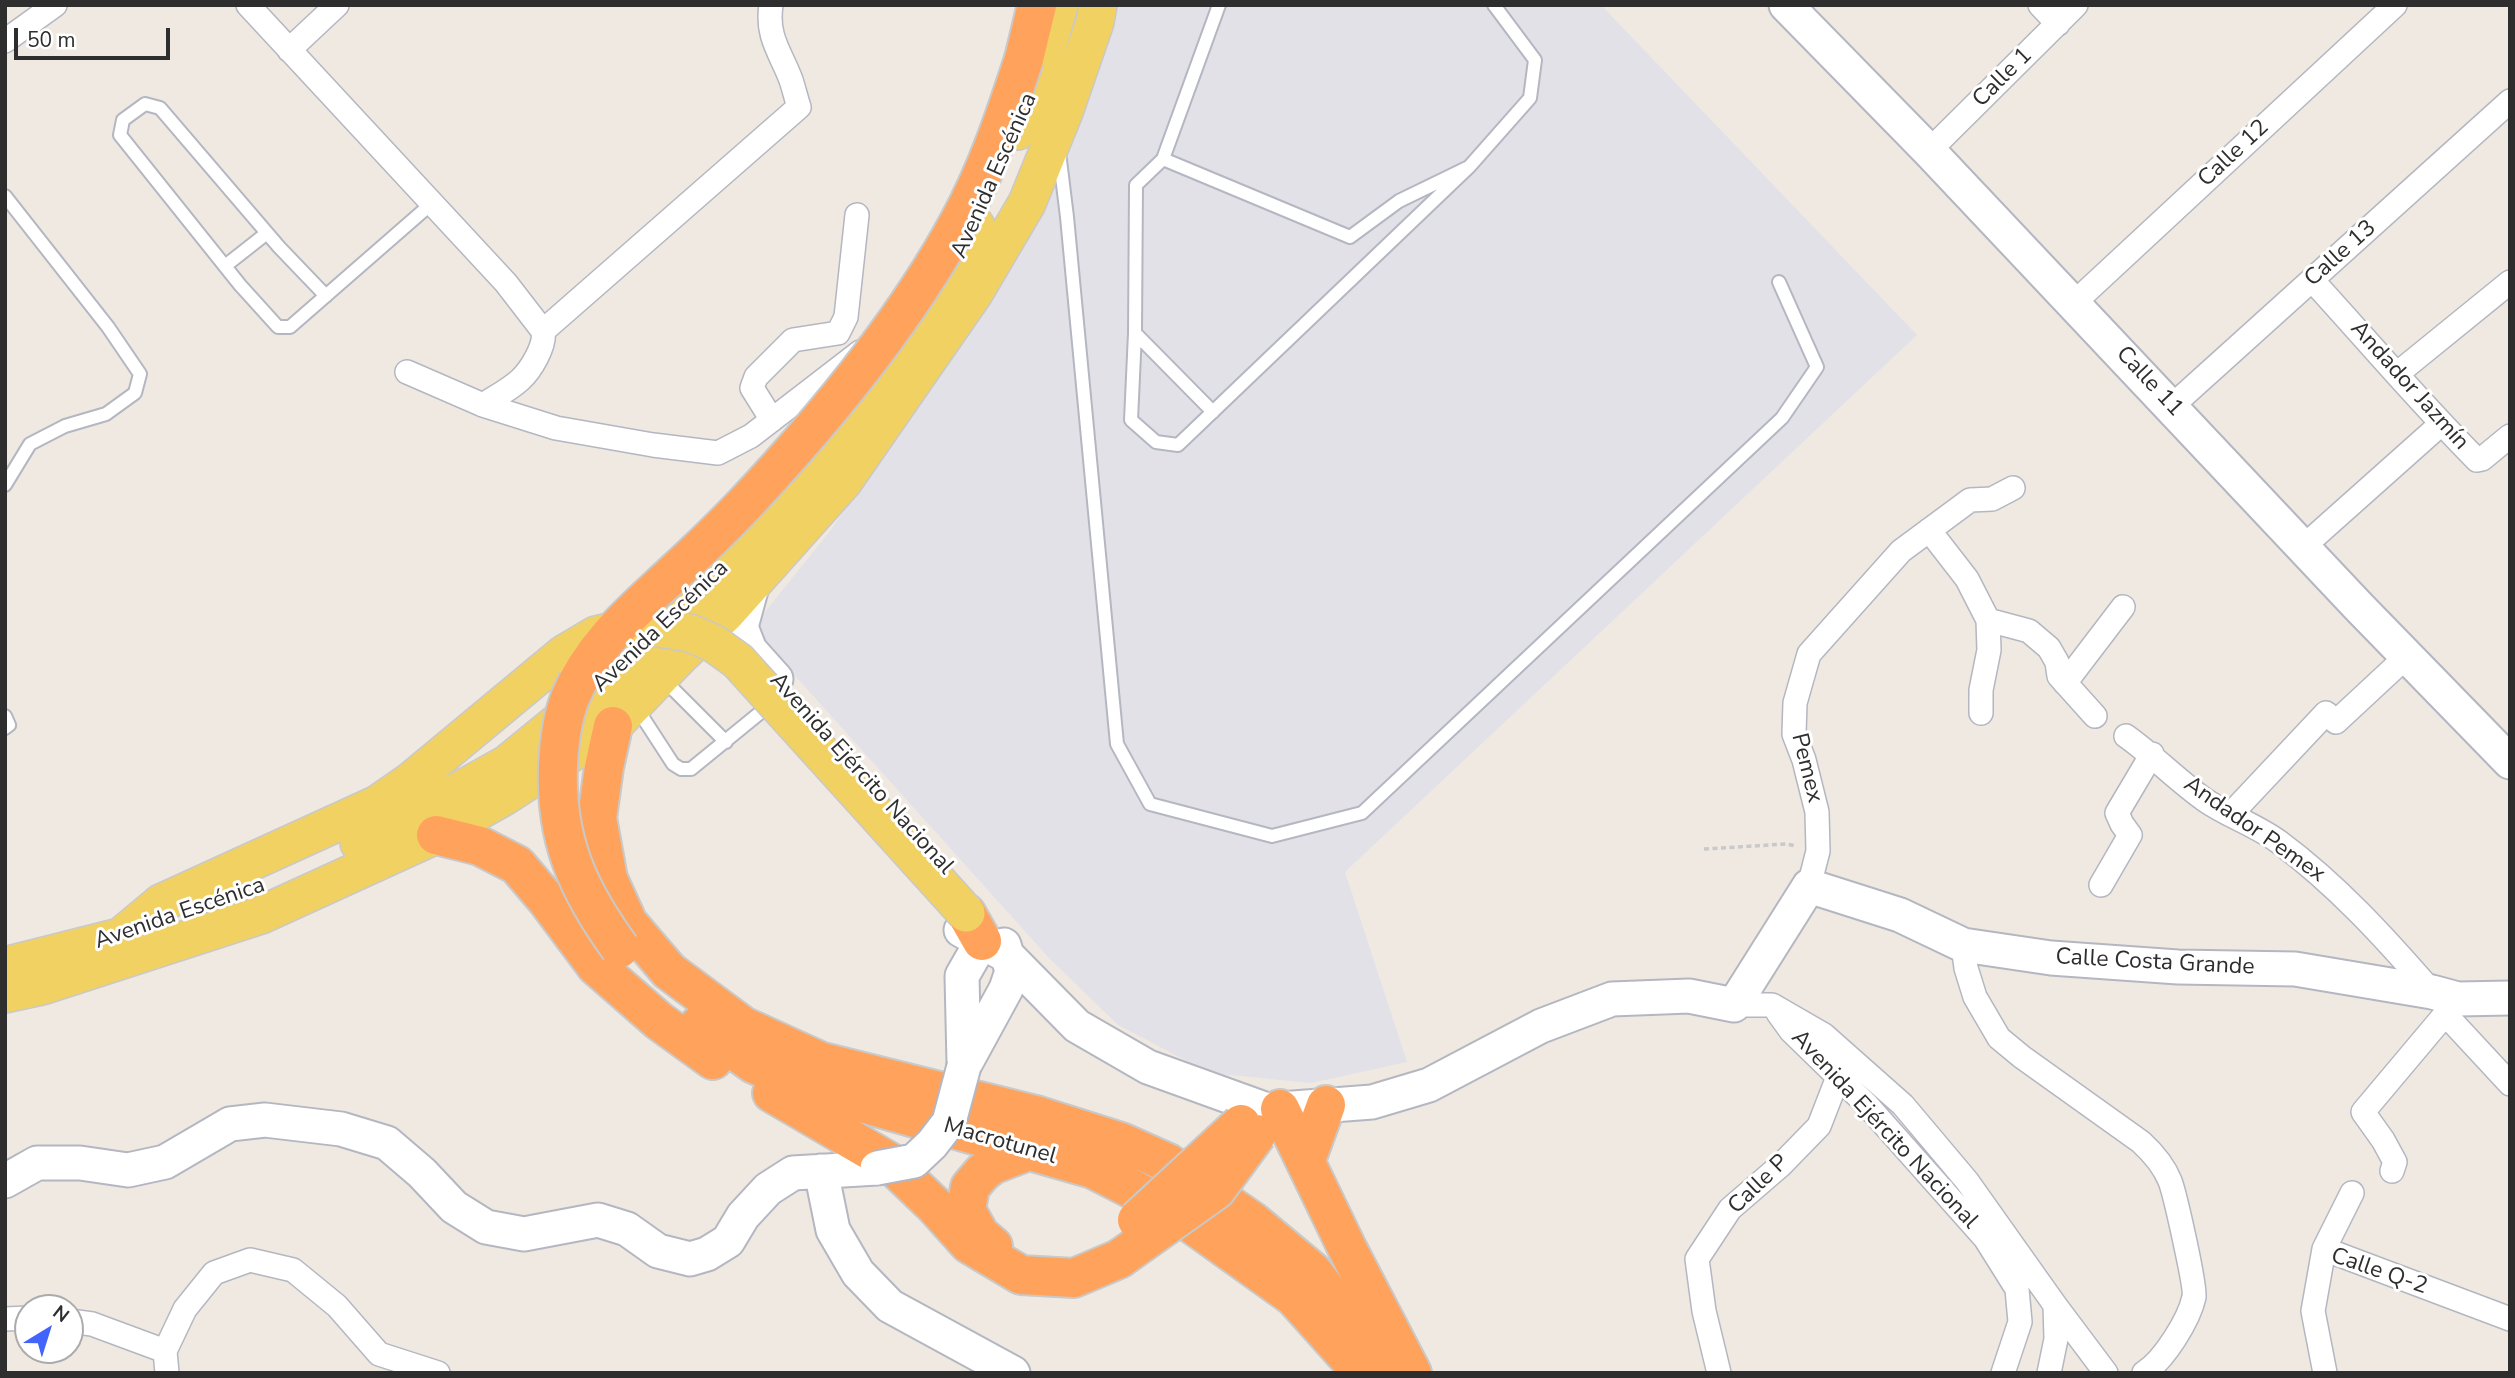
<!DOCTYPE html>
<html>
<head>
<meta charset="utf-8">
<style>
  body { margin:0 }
  #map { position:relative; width:2515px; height:1378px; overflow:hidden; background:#efe9e1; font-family:"Nunito Sans",sans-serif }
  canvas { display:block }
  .frame { position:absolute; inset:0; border:7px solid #2e2e2e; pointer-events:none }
  .north { position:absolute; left:14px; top:1294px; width:70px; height:70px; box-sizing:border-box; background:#fff; border:2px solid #ababab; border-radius:50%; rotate:38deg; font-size:19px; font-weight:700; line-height:28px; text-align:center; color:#2e2e2e }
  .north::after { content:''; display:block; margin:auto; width:24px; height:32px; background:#4264fb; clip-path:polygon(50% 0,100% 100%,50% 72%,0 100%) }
  .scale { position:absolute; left:14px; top:28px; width:156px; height:32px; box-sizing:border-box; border:4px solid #2e2e2e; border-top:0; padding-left:9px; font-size:21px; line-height:24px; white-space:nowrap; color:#2e2e2e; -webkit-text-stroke:5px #fff; paint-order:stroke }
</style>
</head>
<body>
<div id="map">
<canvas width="2515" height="1378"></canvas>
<div class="frame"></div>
<div class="north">N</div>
<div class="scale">50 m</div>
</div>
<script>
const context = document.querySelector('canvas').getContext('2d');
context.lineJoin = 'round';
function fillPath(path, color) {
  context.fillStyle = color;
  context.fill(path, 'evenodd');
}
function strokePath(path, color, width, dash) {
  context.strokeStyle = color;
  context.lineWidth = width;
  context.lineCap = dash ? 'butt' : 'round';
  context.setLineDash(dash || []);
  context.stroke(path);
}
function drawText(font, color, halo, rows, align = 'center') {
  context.font = font + ' "Nunito Sans",sans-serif';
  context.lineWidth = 6;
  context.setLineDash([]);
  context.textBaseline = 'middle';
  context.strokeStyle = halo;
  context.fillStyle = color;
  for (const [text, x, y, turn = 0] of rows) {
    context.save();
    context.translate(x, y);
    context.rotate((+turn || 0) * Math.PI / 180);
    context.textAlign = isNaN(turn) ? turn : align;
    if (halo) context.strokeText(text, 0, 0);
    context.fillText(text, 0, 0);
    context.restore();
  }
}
fillPath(new Path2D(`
  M1095 5H1601L1917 335 1345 872 1407 1062 1311 1083 1210 1073 1118 1025 1049 958 752 628 830 531 914 408 1023 215Z`), '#e3e1e8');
const lane = new Path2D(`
  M1059 152 1067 217 1117 744 1150 804 1272 836 1362 813 1782 418 1817 367 1779 282
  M1163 159 1219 5
  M1469 167 1178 445 1156 442 1131 420 1135 333 1136 185 1163 159 1350 237 1399 201 1469 167 1530 98 1535 60 1494 5
  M5 196 108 327 140 374 135 393 106 414 65 426 30 444 5 485
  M225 266 267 233
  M326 296 279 247 160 108 145 104 123 120 120 135 240 285 278 327H290L431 204
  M1135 333 1213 412
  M663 679 726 742
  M636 707 673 764 681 769H691L772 703
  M5 716 9 725 5 728`);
const street = new Path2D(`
  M248 5 506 283 543 331C546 345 531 370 520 380 509 390 495 397 483 405
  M2040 5 2058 24
  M5 41 55 5
  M289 50 337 5
  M1929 151 2076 5
  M2312 280C2367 340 2420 403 2477 460L2482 459 2510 436
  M2074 303 2395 5
  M543 331 799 107C796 98 794 89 791 80 781 53 766 37 771 5
  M407 372 483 405 556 428 653 445 718 453 751 436 860 352
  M2398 373 2510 282
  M2172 406 2510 101
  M772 420 752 388 756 377 793 340 838 333 846 317 857 215
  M1929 530 1967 579 1988 620 2029 631 2049 648 2057 662 2059 676 2095 716
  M2303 547 2441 424
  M2065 683 2123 607
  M1981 713V690L1989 650 1988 620
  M2126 736C2154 756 2178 781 2205 800 2228 816 2256 825 2279 842 2337 885 2385 938 2432 992
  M2231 814 2326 713 2336 722 2407 656
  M2101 885 2130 835 2122 824 2117 813 2152 754
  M1809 886 1818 851 1817 812 1804 760 1794 734 1795 703 1809 654 1901 551 1970 500 1992 499 2013 488
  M1963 945 1966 968 1975 997 1999 1038 2022 1057 2141 1142C2153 1153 2164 1166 2170 1181 2175 1194 2196 1287 2194 1297 2189 1320 2164 1360 2144 1373
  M1734 1005H1772L1824 1035 1903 1105 1967 1181 2055 1305 2056 1339 2049 1373
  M1778 1013 1791 1031 1866 1104 1985 1238 2017 1289 2020 1322 2003 1373
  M2446 1015 2510 1084
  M2392 1171 2395 1162 2383 1140 2363 1112 2458 999
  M2324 1249 2510 1319
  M2055 1305 2106 1373
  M5 1319 28 1318
  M70 1321 92 1324 165 1351
  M167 1373 165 1351 185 1309 214 1273 250 1260 293 1270 337 1306 379 1354 438 1373
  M1719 1373 1704 1311 1697 1259 1730 1209 1781 1165 1819 1126 1838 1077H1852
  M2325 1373 2313 1311 2324 1249 2352 1193`);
const secondary = new Path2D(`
  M1786 5 1929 151 2359 607 2510 762
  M753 583 741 627 750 650 776 679
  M961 930 1009 957 1077 1026 1148 1067 1267 1110 1372 1102 1429 1085 1541 1026 1612 999 1689 996 1734 1005 1809 886 1900 915 1963 945 2051 958 2178 967 2295 969 2432 992 2458 999 2510 998
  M964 1063 962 976 982 941
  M964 1066 1006 989 1012 971 1004 945
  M821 1171 833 1230 858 1273 890 1306 1013 1373
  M5 1181 37 1163H80L128 1170 165 1162 230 1124 265 1120 341 1129 387 1143 422 1173 454 1207 486 1227 524 1234 598 1220 627 1229 658 1251 690 1259 707 1254 728 1241 743 1216 768 1189 793 1173 877 1168`);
const primary = new Path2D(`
  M1018 131 1038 80 1059 5
  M359 843 398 825 507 764 611 679 728 562 852 419 913 342 976 226
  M119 938 161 903 378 804 411 781 564 654
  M5 966 120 937
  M5 994 42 986 261 915 436 835 505 796 613 726 680 656 726 613 843 482 974 293 1027 203 1064 112 1095 22 1098 5`);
const highway = new Path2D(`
  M1024 59 1037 5
  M613 726 604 767 597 818 608 879 628 923 669 971 743 1026 822 1062 1039 1116 1121 1142 1168 1163 1252 1221 1312 1271 1361 1336 1385 1373
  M436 835 480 846 517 865 546 899 596 966 659 1021 713 1060
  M966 913 982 941
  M699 1025 754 1064 803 1086 1093 1169 1171 1209 1294 1297 1354 1364
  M772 1093 888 1161 935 1206 969 1244 1021 1275 1074 1278 1119 1259
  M1280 1109 1348 1250 1412 1373
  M1306 1160 1326 1105
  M993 1246 980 1235 966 1210 970 1187 982 1173 992 1165 1031 1150`);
strokePath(lane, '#b4b7c1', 16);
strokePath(street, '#b4b7c1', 26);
strokePath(secondary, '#b4b7c1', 37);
strokePath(primary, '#c9c9c9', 40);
strokePath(highway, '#c9c9c9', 42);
strokePath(new Path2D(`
  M1704 849 1786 844 1796 846`), '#c9c9c9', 3.5, [5, 3.5]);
strokePath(lane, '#fff', 12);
strokePath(street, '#fff', 23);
strokePath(secondary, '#fff', 33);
strokePath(primary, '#f2d163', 37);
strokePath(highway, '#ffa35c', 38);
const secondaryBridge = new Path2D(`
  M877 1168 914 1161 932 1144 949 1122 964 1066`);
const primaryBridge = new Path2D(`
  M564 654 596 635 639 625 690 633 713 643 738 661 966 913`);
const highwayBridge = new Path2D(`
  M620 948C578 890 555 840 558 766 559 744 562 719 570 698 591 647 631 613 671 576 696 553 720 530 743 506 823 421 904 324 959 222 987 171 1006 114 1024 59
  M1137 1220 1241 1124
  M1119 1259 1216 1190 1257 1134`);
strokePath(secondaryBridge, '#b4b7c1', 37, []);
strokePath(primaryBridge, '#c9c9c9', 40, []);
strokePath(highwayBridge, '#c9c9c9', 42, []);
strokePath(secondaryBridge, '#fff', 33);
strokePath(primaryBridge, '#f2d163', 37);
strokePath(highwayBridge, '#ffa35c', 38);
drawText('23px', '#2e2e2e', '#fff', [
  ["Calle 1",2003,78,-45],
  ["Calle 12",2234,154,-43],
  ["Avenida Escénica",995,176,-66],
  ["Calle 13",2341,254,-42],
  ["Calle 11",2149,382,47],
  ["Andador Jazmín",2409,386,48],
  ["Avenida Escénica",661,627,-44],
  ["Pemex",1806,768,76],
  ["Avenida Ejército Nacional",861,774,48],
  ["Andador Pemex",2254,830,35],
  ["Avenida Escénica",180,914,-19],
  ["Calle Costa Grande",2155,963,3],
  ["Avenida Ejército Nacional",1884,1130,47],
  ["Macrotunel",1000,1142,16],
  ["Calle P",1759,1185,-44],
  ["Calle Q-2",2379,1272,19]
]);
</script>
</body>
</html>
